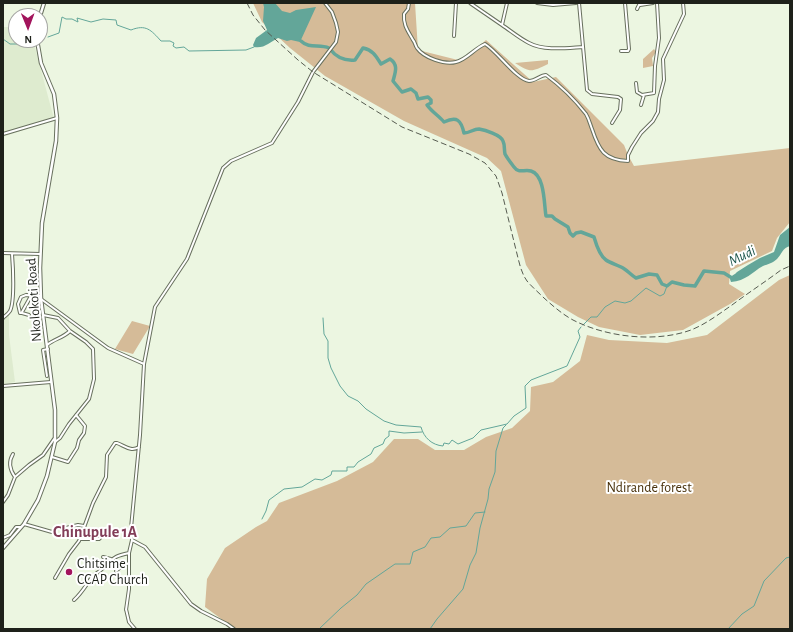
<!DOCTYPE html>
<html>
<head>
<meta charset="utf-8">
<style>
  body { margin:0 }
  #map { position:relative; width:793px; height:632px; overflow:hidden; background:#ecf6e1; font-family:"Alegreya Sans",sans-serif }
  canvas { display:block }
  .frame { position:absolute; inset:0; border:4px solid #1e211a; pointer-events:none }
  .north { position:absolute; left:8px; top:8px; width:40px; height:40px; box-sizing:border-box; background:#fff; border:1px solid #a5a6a3; border-radius:50%; rotate:179deg; font-size:11px; font-weight:700; line-height:16px; text-align:center; color:#1e211a }
  .north::after { content:''; display:block; margin:auto; width:14px; height:18px; background:#a2145c; clip-path:polygon(50% 0,100% 100%,50% 72%,0 100%) }
</style>
</head>
<body>
<div id="map">
<canvas width="793" height="632"></canvas>
<div class="frame"></div>
<div class="north">N</div>
</div>
<script>
const context = document.querySelector('canvas').getContext('2d');
context.lineJoin = 'round';
function fillPath(path, color) {
  context.fillStyle = color;
  context.fill(path, 'evenodd');
}
function strokePath(path, color, width, dash) {
  context.strokeStyle = color;
  context.lineWidth = width;
  context.lineCap = dash ? 'butt' : 'round';
  context.setLineDash(dash || []);
  context.stroke(path);
}
function drawText(font, color, halo, rows, align = 'center') {
  context.font = font + ' "Alegreya Sans",sans-serif';
  context.lineWidth = 4;
  context.setLineDash([]);
  context.textBaseline = 'middle';
  context.strokeStyle = halo;
  context.fillStyle = color;
  for (const [text, x, y, turn = 0] of rows) {
    context.save();
    context.translate(x, y);
    context.rotate((+turn || 0) * Math.PI / 180);
    context.textAlign = isNaN(turn) ? turn : align;
    if (halo) context.strokeText(text, 0, 0);
    context.fillText(text, 0, 0);
    context.restore();
  }
}
fillPath(new Path2D(`
  M3 27H16V40H33L54 119 3 137Z
  M9 312V335L15 382 3 384V316Z`), '#deebcf');
fillPath(new Path2D(`
  M253 3H415L418 50 462 61 486 40 533 82 556 77 624 145 628 155 634 166 790 148V222L777 238 772 251 730 271 729 284 745 294 730 304 683 330 640 335 599 327 578 317 548 299 526 265 501 171 487 158 404 121 325 76 290 48 262 22Z
  M654 49 656 52 652 58 653 66 643 68V59Z
  M548 60V64C531 72 531 73 515 63Z
  M790 275V629H235L205 607 207 579 225 548 256 527 267 521 279 503 337 481 373 462 394 439H418L435 450H464L486 437 512 428 530 411 531 387 553 382 580 361 587 335 609 340 667 343 707 335 779 280Z
  M132 321 150 326 133 354 115 349Z`), '#d5bb98');
fillPath(new Path2D(`
  M263 3H275L282 11 290 13 296 10 316 7 300 42 291 40 287 41 278 38C270 42 264 49 254 47L253 45 256 38 267 30 263 21 264 7Z
  M790 227V246C782 248 782 254 777 259 773 263 768 264 763 266 752 272 746 281 731 282L730 279 737 272 748 265 760 258 774 252 780 235Z`), '#63a699');
strokePath(new Path2D(`
  M48 37 59 33 62 17 66 19H72L78 22 77 18 91 22 103 19 116 20 117 25 131 30C146 24 151 30 161 41H170L174 43 173 46 176 48 184 47 189 51 246 50 254 47
  M3 39 10 44H23L26 40
  M323 318 324 334 328 341V358L331 368 340 386 348 396 358 401 366 409 384 421 396 425 421 427C424 438 432 445 443 446L444 443 449 444 452 440 458 444 473 438 481 430 507 424 514 416 526 408 525 386 531 380 567 366 580 337 578 331 581 327
  M583 325 591 317H597L605 307 615 301 625 303 631 301 646 288 660 296 664 294 667 286
  M262 519 266 511 269 500 284 489 302 487 315 479 322 480 331 475 332 471H347V467H354L358 462 371 454 374 448 383 444 385 439 389 436V431L404 433 422 432
  M319 629 341 608 357 595 366 584 395 564H410L413 552 425 547 431 538 440 537 450 528 466 526 475 513 485 512
  M430 629 437 619 463 589 470 565 476 553 480 528 488 499 489 489 495 472 496 451 503 428 506 425
  M728 629 742 614 754 606 764 581 786 558 790 557`), '#63a699', 1);
strokePath(new Path2D(`
  M301 41C309 49 319 44 329 48
  M330 49C336 57 345 61 355 60L363 48C373 50 376 56 381 64L390 59C399 65 395 73 393 81L402 92 411 89 416 93 418 99 428 97 431 100V103L427 105C432 112 439 116 444 122 457 116 461 120 464 133 470 133 473 129 479 129 485 130 501 135 503 141 505 145 504 150 505 154 507 158 511 163 514 167 519 174 524 169 531 171 545 175 544 205 546 216H552L555 219 568 227 570 233 573 236 576 233 581 232 594 237C596 244 599 255 606 260 610 263 618 265 623 268 628 271 631 275 636 278L649 274 657 275 662 284 667 286 672 282 684 285 695 286 704 271 724 273 732 278 735 276`), '#63a699', 3.5);
const street = new Path2D(`
  M409 3 408 9 404 14C403 25 408 31 413 40 415 42 415 45 417 48 424 58 445 65 456 62 466 60 475 48 485 44 497 51 517 80 529 81 536 81 540 75 546 75 561 86 575 100 586 114 589 119 590 124 592 129 599 150 604 160 628 161V155L632 147 641 133 653 121 658 112 659 99 664 80 663 59 684 14 683 3
  M470 3 502 25 507 3
  M537 3 553 5 576 3
  M579 3 587 90 592 94 618 97 621 99 620 110 612 123
  M640 5 653 3
  M637 9 640 3
  M502 25C511 31 519 38 529 43 544 51 566 48 583 47
  M454 36 456 3
  M621 51H628L629 49 625 3
  M636 83 637 92 642 95 654 93 655 66 659 38 657 3
  M641 105 644 95
  M3 134 57 118
  M3 253 40 254
  M41 299 108 348 144 364 140 435 131 528 132 540 145 547 191 604 201 611 227 624 234 629
  M22 313H20L18 304 21 297 26 295 41 296
  M29 315 22 313V312L31 296
  M43 315 58 318 70 331 86 342 93 349 94 379 89 399 69 424 60 438 55 442
  M3 318C5 316 8 314 10 311 15 301 13 266 12 254
  M47 345C54 339 63 338 70 331
  M144 364 155 307 187 259 223 168 231 161 272 143 298 102 313 72 336 42 338 32 336 23 332 12 325 3
  M47 376 43 350 48 349
  M3 386 51 382
  M13 454C8 462 10 470 15 477
  M52 457 68 462 77 448 79 440 84 433 85 426 76 415
  M3 502 8 495 15 477 29 465 43 455 54 439
  M24 524 52 532 57 527 66 528 78 525 84 526
  M3 538 10 535 16 527H21
  M80 539H99L109 529
  M103 557 111 559
  M116 571 122 566 129 563
  M55 578 69 554 79 541 93 503 106 477 107 455 115 443H117C125 446 131 452 139 447
  M74 600C82 593 86 585 92 577 95 574 99 572 102 569 115 558 111 557 129 553
  M126 609 129 622 135 629
  M126 610 129 589V553L132 540`);
const secondary = new Path2D(`
  M40 16 44 3
  M3 548 24 524 38 500 47 476 55 442V410L41 299 40 268 42 223 56 141 57 118 54 94 41 63 37 40`);
strokePath(street, '#68705e', 4);
strokePath(secondary, '#68705e', 4.5);
strokePath(street, '#fff', 2);
strokePath(secondary, '#fff', 2.5);
strokePath(new Path2D(`
  M247 3 253 15 265 30 298 60 313 72 402 127 469 154 485 163 496 176 502 193 518 258C520 266 522 274 527 281 532 287 538 292 544 298 553 306 562 314 573 320 606 337 655 343 691 330 706 324 719 314 732 305 748 293 765 282 781 270L790 266`), '#565b50', 1, [6, 3]);
for (const [x, y, r, color] of [
  [69,572,4,"#a2145c"]
]) {
  const dot = new Path2D();
  dot.arc(x, y, r, 0, 2 * Math.PI);
  context.fillStyle = color;
  context.fill(dot);
  strokePath(dot, '#fff', 1.5);
}
drawText('14px', '#1e211a', '#fff', [
  ["Nkolokoti Road",34,300,-94]
]);
drawText('14px', '#49320d', '#fff', [
  ["Ndirande forest",649,488]
]);
drawText('14px', '#1e211a', '#fff', [
  ["Chitsime",77,564],
  ["CCAP Church",77,580]
], 'left');
drawText('italic 15px', '#1d564c', '#fff', [
  ["Mudi",742,256,-26]
]);
drawText('bold 16px', '#823d58', '#fff', [
  ["Chinupule 1A",95,532]
]);
</script>
</body>
</html>
